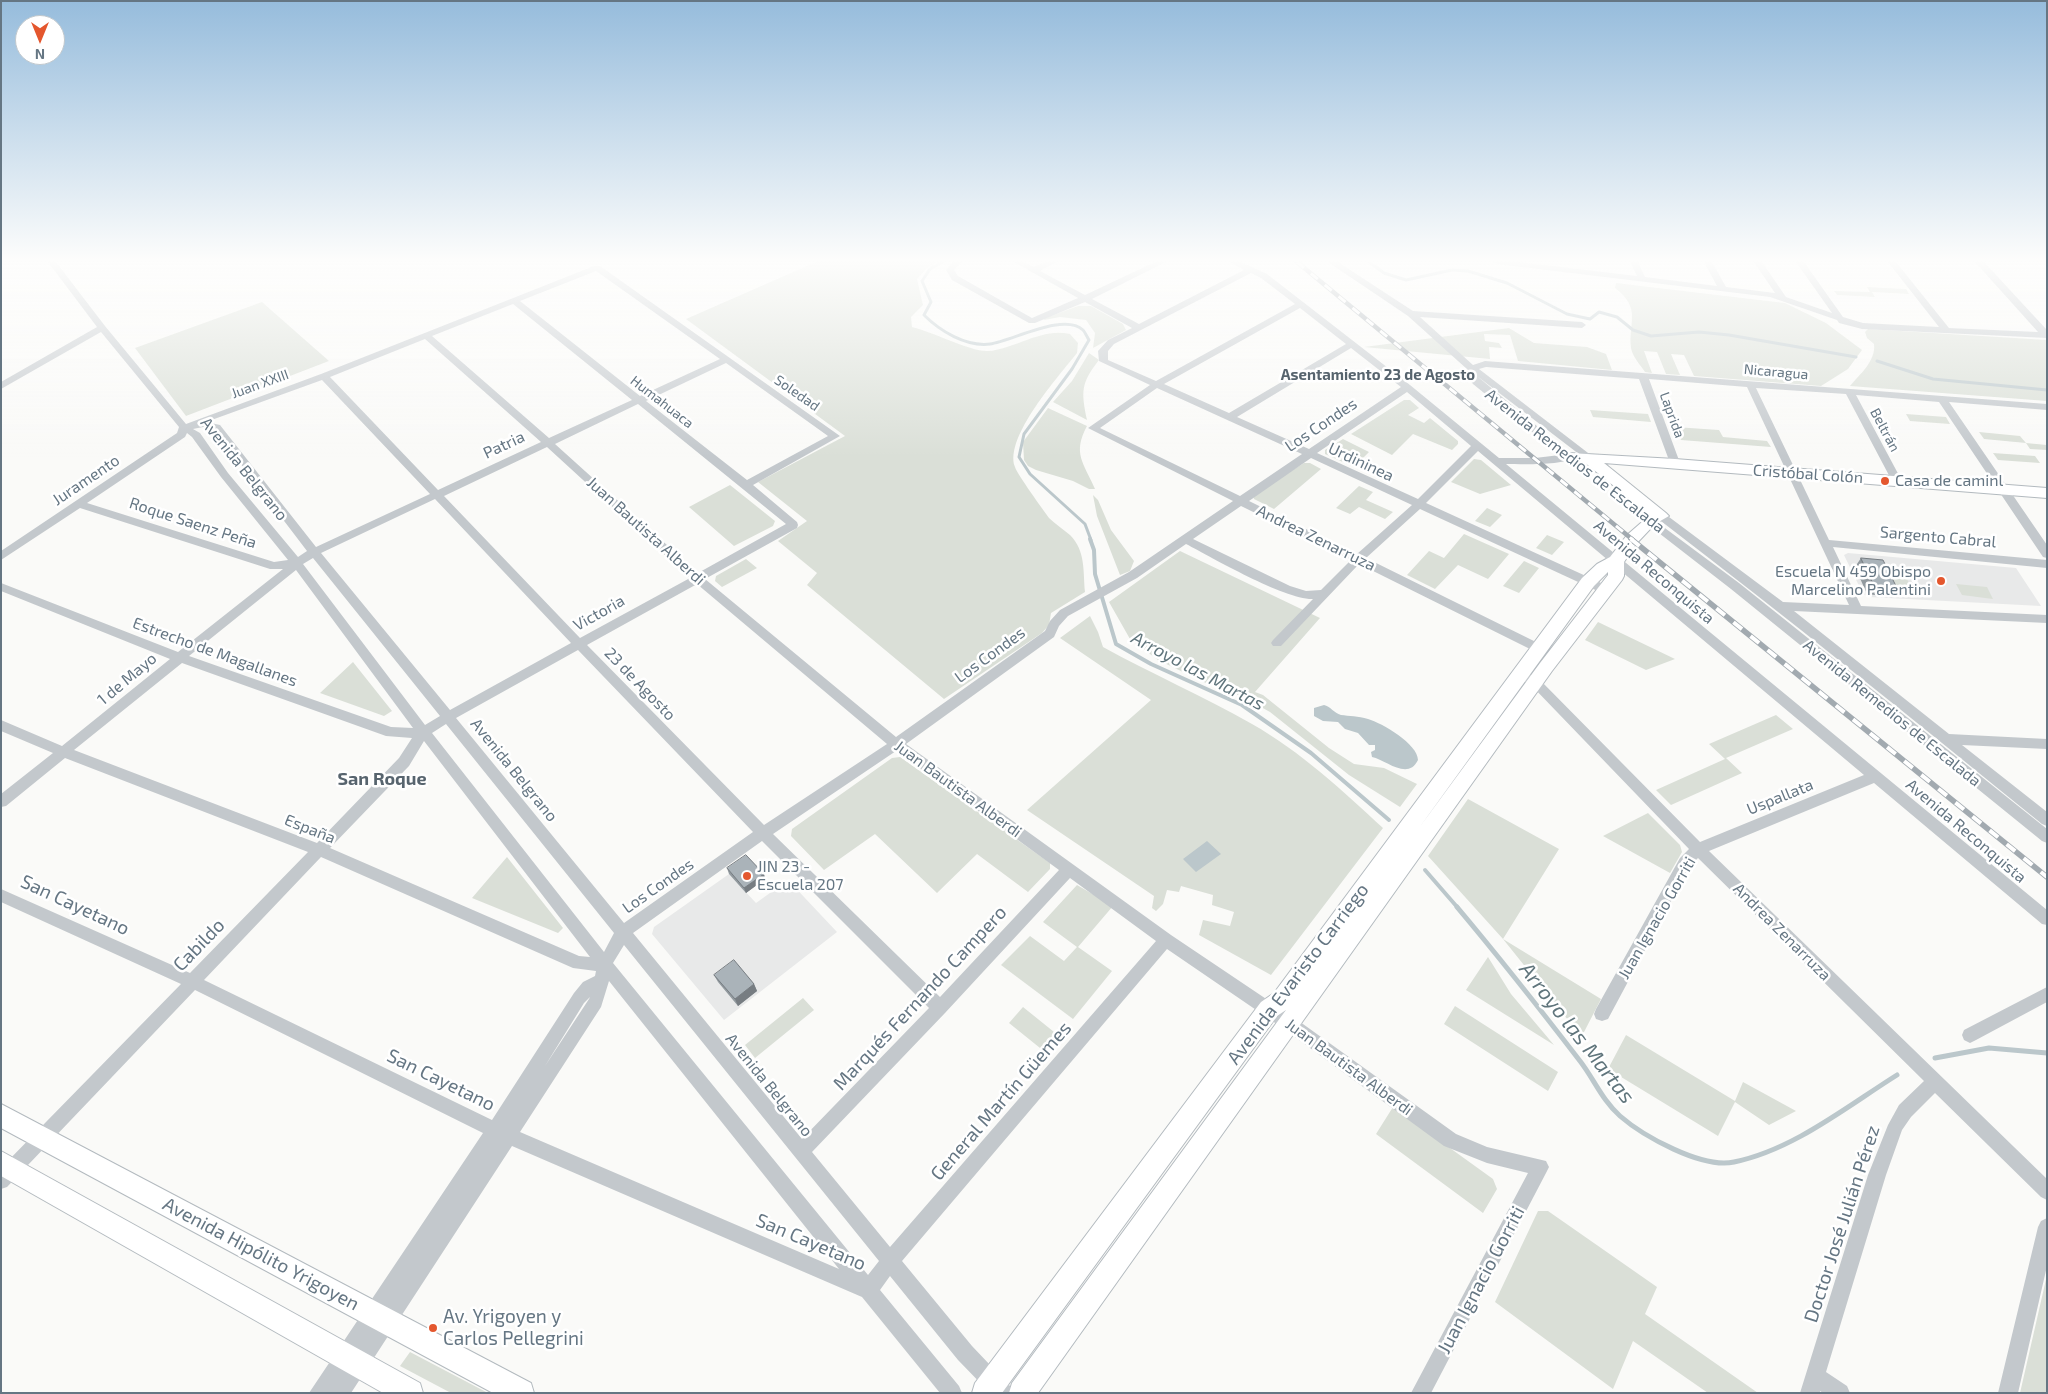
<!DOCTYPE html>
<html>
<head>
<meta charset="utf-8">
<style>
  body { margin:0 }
  #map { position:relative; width:2048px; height:1394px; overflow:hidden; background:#fafaf8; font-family:"Exo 2",sans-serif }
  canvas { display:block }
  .frame { position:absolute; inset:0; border:2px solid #657683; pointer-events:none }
  .north { position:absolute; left:15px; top:15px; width:50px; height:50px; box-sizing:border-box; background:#fff; border:1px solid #c1c8cd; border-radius:50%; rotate:180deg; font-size:14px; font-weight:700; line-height:20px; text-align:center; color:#657683 }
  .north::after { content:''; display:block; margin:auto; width:18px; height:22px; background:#e4572e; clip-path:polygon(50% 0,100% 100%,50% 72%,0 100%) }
</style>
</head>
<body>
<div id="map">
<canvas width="2048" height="1394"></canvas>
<div class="frame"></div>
<div class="north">N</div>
</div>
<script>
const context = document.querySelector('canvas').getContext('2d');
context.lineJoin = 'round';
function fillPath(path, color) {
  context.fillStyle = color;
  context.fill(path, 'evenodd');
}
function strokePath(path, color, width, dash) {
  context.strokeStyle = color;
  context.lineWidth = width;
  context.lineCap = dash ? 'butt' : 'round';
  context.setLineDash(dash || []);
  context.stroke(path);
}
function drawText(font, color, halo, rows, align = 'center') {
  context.font = font + ' "Exo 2",sans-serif';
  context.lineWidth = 5;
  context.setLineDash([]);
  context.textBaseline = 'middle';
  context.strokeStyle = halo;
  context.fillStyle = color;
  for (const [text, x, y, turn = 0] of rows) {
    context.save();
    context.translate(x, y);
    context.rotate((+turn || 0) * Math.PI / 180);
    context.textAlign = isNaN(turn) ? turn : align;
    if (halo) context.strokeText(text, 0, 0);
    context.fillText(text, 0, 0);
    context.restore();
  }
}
fillPath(new Path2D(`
  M1848 553 2016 568 2041 606 1869 597 1863 594 1844 555Z
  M729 874 756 903 788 880 837 932 724 1020 652 934 654 927Z`), '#e8e9e9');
fillPath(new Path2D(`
  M816 262H936L927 268 917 279 923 305 911 317 912 327C931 331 971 352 988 351 1015 349 1042 327 1070 334L1078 343 1077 353C1059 376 1004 437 1015 467 1017 474 1044 511 1049 518 1055 524 1063 529 1070 535 1086 551 1083 572 1085 592L1051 613 1049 625 1042 633 944 699 807 585 817 573 778 541 807 521 758 482 845 436 686 319Z
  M1616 283 1785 303 1826 323 1862 350 1848 369 1821 386 1694 376 1684 355 1671 354 1680 375 1666 374 1657 352 1644 351 1652 373 1645 372C1641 366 1632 356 1631 348 1628 322 1642 309 1615 288Z
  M1867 287 1906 289 1909 294 1872 292 1875 297 1837 295 1834 291 1870 292Z
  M262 302 329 361 186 416 135 348Z
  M1078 306H1091L1123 324 1126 330 1093 348 1095 333 1086 320 1060 317 1044 320 1045 318Z
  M1509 328 1534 343 1587 347 1606 354 1612 370 1518 361 1510 335 1484 334 1485 341 1499 343 1502 348 1489 347 1490 359 1364 347Z
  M1868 329 2047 340V401L1850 386C1860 374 1876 361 1874 344L1867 338 1865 332Z
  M1089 353 1099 360C1081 383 1081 391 1087 420L1053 402 1072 381Z
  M1404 400H1410L1419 408 1408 415 1424 423 1430 418 1458 441V444L1452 450 1413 434 1392 455 1351 434Z
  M1048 408 1087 426C1072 454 1084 463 1095 489H1089L1073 481 1036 470 1028 466 1024 460 1023 442Z
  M1590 410 1648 414 1651 422 1593 417Z
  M1906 414 1946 417 1950 424 1910 421Z
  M1675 427 1719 430 1723 437 1767 441 1771 447 1681 440Z
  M1979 432 2020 436 2026 443 2047 445V450L2030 449 2026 443 1984 439Z
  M1343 439 1369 452 1354 467 1325 454V450Z
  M1993 453 2035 456 2040 463 1998 460Z
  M1474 459 1481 460 1511 485 1480 494 1451 482Z
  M1304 463H1310L1321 469 1274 509 1254 499 1253 495Z
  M730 485 775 521 773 526 734 546 689 507Z
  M1359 486 1373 492 1366 500 1393 512 1385 519 1359 507 1350 514 1336 508Z
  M1093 495 1098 500 1111 530 1134 561 1130 571 1120 575 1097 516Z
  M1487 508 1502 515 1490 527 1475 521Z
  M1464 534 1509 554 1488 579 1458 565 1435 589 1407 575 1429 551 1444 558Z
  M1547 535 1564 542 1552 555 1536 548Z
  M1180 551 1320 618 1255 692 1263 695 1329 748 1354 764 1384 768 1417 784 1400 807 1349 775 1270 712 1243 697 1206 683 1158 660 1130 639 1109 602Z
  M746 559 757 568 722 587 715 581 716 576Z
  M1524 561 1539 568 1519 593 1503 586Z
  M1886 572 1904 573 1914 593 1896 591Z
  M1956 584 1987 587 1993 599 1962 595Z
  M1090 616 1098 632 1103 647C1152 674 1203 696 1252 724 1301 752 1342 790 1383 828L1271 975 1199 935 1203 920 1230 926 1234 912 1212 905 1213 895 1181 886 1179 892 1167 890 1163 904 1156 911 1152 908 1154 896 1027 810 1151 700 1060 638Z
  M1598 622 1675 659 1646 670 1585 640Z
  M353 662 392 711 384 716 320 693Z
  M1776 715 1793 729 1726 758 1742 773 1671 805 1656 790 1725 759 1709 744Z
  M900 757 1050 863V869L1028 892 977 854 937 893 875 834 824 870 791 836 792 829 892 758Z
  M1468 799 1559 849 1503 939 1601 999 1583 1034 1576 1030 1503 939 1428 856Z
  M1648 813 1680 845 1682 852 1670 873 1603 836Z
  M507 857 563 928 558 933 472 898Z
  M1077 885 1113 906 1078 947 1112 971 1073 1019 1001 965 1030 936 1064 961 1077 947 1043 922Z
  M1488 957 1511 994 1554 1045 1466 990Z
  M803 998 814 1010 755 1058 745 1045Z
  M1455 1006 1558 1072 1548 1091 1444 1024Z
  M1023 1007 1059 1036 1045 1052 1009 1023Z
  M1626 1035 1735 1101 1743 1082 1796 1111 1769 1125 1735 1102 1718 1136 1608 1069Z
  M1393 1107 1493 1179 1497 1189 1483 1213 1376 1134Z
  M1538 1211H1548L1657 1287 1645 1314 1758 1393H1708L1633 1341 1613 1389 1495 1302Z
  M2047 1275V1393H2020Z
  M410 1352 488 1393H451L400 1366Z`), '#dadfd7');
fillPath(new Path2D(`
  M1324 705C1330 706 1334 713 1341 715 1349 716 1358 716 1368 719 1382 723 1418 744 1418 760 1408 781 1386 760 1372 757L1371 752 1375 750V745H1369L1358 733 1345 729 1338 722 1323 721 1314 716V708Z
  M1207 841 1221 854 1196 872 1183 859Z`), '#bbc7cb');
strokePath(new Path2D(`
  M942 262 930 269 922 281 931 302 924 315C940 331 966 347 990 344 1012 341 1064 312 1083 330 1085 332 1087 337 1089 340L1072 369 1024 434 1019 457 1030 474 1085 524 1091 540
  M1369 262 1384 273 1406 280 1452 270 1468 271 1507 283 1567 314 1590 319 1599 312 1617 317 1633 330 1651 336 1699 332 1729 335 1856 357
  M1877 361 1933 379 2047 390`), '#bbc7cb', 3);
strokePath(new Path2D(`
  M1090 539 1094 550 1095 574 1116 644 1151 664 1242 705 1311 753 1389 820
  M1425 870 1458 908`), '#bbc7cb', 4);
strokePath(new Path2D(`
  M1457 907C1499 957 1540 1009 1580 1061 1594 1079 1602 1100 1620 1116 1643 1136 1702 1169 1734 1162 1793 1150 1846 1107 1897 1075
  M1935 1058 1989 1048 2047 1053`), '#bbc7cb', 5);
const secondary = new Path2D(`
  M1569 453 1675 459 2047 488V498L1604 463 1666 513 1669 516 1655 524 1637 543 1624 562V576L1622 580 1552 671 1038 1393H1009L1012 1383 1286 1010 1277 1016 1002 1393H972L975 1383 1261 1002 1274 993 1582 578 1597 564 1610 557 1627 535 1650 515 1584 462 1564 460 1562 457ZM1608 572V575L1540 663 1419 828 1594 586Z
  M1 1104 531 1383 534 1393H493L1 1128Z
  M1 1151 420 1383 423 1393H383L1 1176Z`);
strokePath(secondary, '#b3babf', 2);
fillPath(new Path2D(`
  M48 262H56L105 326 186 424 321 374 594 266H600L840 436 753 485 797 522 798 525 797 528 705 579 896 737 1045 631 1050 621 1060 610 1129 572 1233 501 1088 428 1150 385 1099 361 1098 351 1108 340 1132 328 1085 302 1035 323H1029L952 280 946 270 953 262H962L954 270 958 276 1032 318 1078 298 1014 262H1024L1034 267 1045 262H1056L1040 271 1085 295 1155 262H1166L1092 299 1139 324 1244 270 1230 262H1241L1267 274 1410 385 1499 458H1535L1560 455 1473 384 1466 375 1468 370 1408 316 1328 262H1338L1413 311 1582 322 1586 325 1582 328 1420 317 1473 365 1485 361 2047 404V410L1949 402 2047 545V558L2043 557 1939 402 1856 395 1902 481 1897 484 1892 481 1846 394 1756 388 1829 540 2047 560V568L1833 547 1861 606 2047 615V623L1794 611 1949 734 2047 739V749L1962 745 2047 812V826L2042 824C1915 721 1788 618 1657 518L1656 516 1657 514H1665L1783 602 1849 605 1747 387 1649 379 1680 463 1675 466 1670 463 1639 379 1486 367 1479 369 1592 456 1593 458 1588 461 1477 376 1574 457C1564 466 1521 464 1506 464L2047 910V925L2042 924 1874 783 1709 851 2047 1179V1200L2041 1197 1935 1093 1911 1117 1902 1130 1886 1175 1826 1372 1847 1386 1850 1393H1823L1820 1391V1393H1800L1868 1175 1888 1125 1899 1105 1924 1081 1698 858 1690 866 1608 1019 1602 1021 1596 1019 1594 1014 1596 1009 1680 858 1689 849 1531 685 1515 677 1513 674 1519 669 1539 679 1700 842 1864 775 1478 451 1426 503 1610 587 1612 590 1610 593H1602L1420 509 1366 558 1542 645 1544 648 1542 651H1534L1359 564 1281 646H1273L1271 643 1273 640 1313 599C1285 600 1213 558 1186 544L1137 578 1068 616 1059 626 1054 637 906 744 1171 935 1296 1019 1456 1134 1487 1147 1546 1161 1549 1167 1546 1173 1431 1393H1411L1528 1173 1487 1163 1444 1146 1284 1029 1167 949 902 1261 972 1346 1010 1386 1013 1393H990L958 1360 890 1276 880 1290 959 1386 962 1393H940L862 1297 512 1146 351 1393H309L483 1133 195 990 7 1187 1 1189V1168L181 984 1 902V889L190 973 308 852 65 758 6 806 1 807V794L53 753 1 731V720L62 746 170 659 1 591V583L178 652 283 569H270L80 508 1 560V551L177 433 179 427 101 332 1 389V382L97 327ZM596 271 720 359 640 396 520 301ZM1251 273 1261 278 1295 304 1156 381 1108 360V351L1114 344ZM513 304 632 400 549 438 432 336ZM1300 308 1346 344 1229 413 1164 384ZM425 339 541 442 438 490 330 377ZM1351 348 1401 387 1309 449 1237 417ZM726 363 828 436 747 480 646 401ZM322 380 430 494 316 547 220 425 206 422ZM1157 388 1302 454 1240 496 1100 428ZM1407 392 1471 446 1418 499 1317 453ZM638 404 786 524 698 573 555 444ZM203 427 214 429 307 551 298 557 228 473 200 433 193 429ZM187 433 192 437 221 477 288 560 274 562 87 503 185 437ZM547 447 690 578 580 638 444 496ZM1311 458 1412 505 1357 554 1249 501ZM435 499 571 643 450 710 321 553ZM1241 506 1351 560 1321 590 1306 591 1290 586 1193 539ZM313 558 440 716 425 725 303 564ZM296 570 413 728 391 727 189 656ZM697 584 887 744 764 825 587 645ZM578 650 753 832 624 923 456 718ZM182 663 386 736 412 738 399 758 317 843 74 750ZM446 724 614 933 604 952 432 733ZM424 741 590 957 579 956 330 848 409 766ZM896 751 1059 870 940 997 773 834ZM762 841 929 1008 802 1139 633 933ZM321 857 573 968 596 971 595 976 583 982 574 993 492 1120 204 980ZM1070 878 1156 941 890 1247 812 1152 945 1013ZM624 945 879 1261 868 1275 613 963ZM609 981 839 1269 520 1132 601 1007ZM590 997 589 999 545 1066 584 1003Z
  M1493 262H1518L1637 276 1630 262H1638L1645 277 1717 286 1704 262H1712L1726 287 1775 293 1754 262H1762L1786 297 1832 313 1796 262H1804L1843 317 1863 323 1939 327 1888 262H1896L1949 328 2038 332 1975 262H1984L2047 330V338L1862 329 1839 323 1837 320 1770 297 1497 264Z
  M1650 517 1739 583 2047 829V843L2042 841 1731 589 1646 523 1645 521 1646 519Z
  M2047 987V1002L1976 1040 1970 1043 1964 1040 1962 1035 1964 1030Z
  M2047 1218V1266L2018 1393H1998L2038 1227 2041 1221Z`), '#c3c8cc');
fillPath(secondary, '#fff');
const railFar1 = new Path2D(`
  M1297 262 1633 540`);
const rail = new Path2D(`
  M1631 539 2047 877`);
strokePath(railFar1, '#a2aab0', 4.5);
strokePath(rail, '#a2aab0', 5.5);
strokePath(railFar1, '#fff', 3, [9]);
strokePath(rail, '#fff', 4, [11]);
fillPath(new Path2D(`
  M1861 558 1897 588 1890 597 1867 594 1855 567Z
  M727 868 764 874 765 879 746 893 729 874Z
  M714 975 754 984 757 991 738 1006 718 982Z`), '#929a9f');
fillPath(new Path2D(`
  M764 874 765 879 746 893 744 888Z
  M754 984 757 991 738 1006 735 999Z`), '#777d82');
const building = new Path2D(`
  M1861 558 1883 560 1897 588 1874 585Z
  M746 855 764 874 744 888 727 868Z
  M734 960 754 984 735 999 714 975Z`);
fillPath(building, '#aab3b9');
strokePath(building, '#777d82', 1);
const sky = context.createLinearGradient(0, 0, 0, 457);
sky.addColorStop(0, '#96bcdc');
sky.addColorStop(0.57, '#fdfdfc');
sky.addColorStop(1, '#fdfdfc00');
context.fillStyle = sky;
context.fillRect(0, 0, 2048, 457);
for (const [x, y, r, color] of [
  [1885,481,5,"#e4572e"],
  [1941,581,5,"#e4572e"],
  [747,876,5,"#e4572e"],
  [433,1328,5,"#e4572e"]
]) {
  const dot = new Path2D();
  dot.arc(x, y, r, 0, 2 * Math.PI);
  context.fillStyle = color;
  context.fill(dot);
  strokePath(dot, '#fff', 2);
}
drawText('14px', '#657683', '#fff', [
  ["Nicaragua",1776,372,5],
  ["Juan XXIII",260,384,-20],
  ["Soledad",797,393,35],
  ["Humahuaca",662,402,38],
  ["Laprida",1672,415,70],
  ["Beltrán",1885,430,62]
]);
drawText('bold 15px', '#57646e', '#fff', [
  ["Asentamiento 23 de Agosto",1378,375]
]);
drawText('16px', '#657683', '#fff', [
  ["Los Condes",1321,425,-34],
  ["Patria",504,445,-25],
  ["Avenida Remedios de Escalada",1575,461,38],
  ["Urdininea",1361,462,25],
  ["Avenida Belgrano",244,469,51],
  ["Cristóbal Colón",1808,474,4],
  ["Juramento",86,480,-34],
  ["Roque Saenz Peña",193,523,18],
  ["Juan Bautista Alberdi",646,531,42],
  ["Sargento Cabral",1938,537,5],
  ["Andrea Zenarruza",1316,538,26],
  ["Avenida Reconquista",1654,572,40],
  ["Victoria",599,613,-29],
  ["Estrecho de Magallanes",215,652,20],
  ["Los Condes",990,655,-36],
  ["1 de Mayo",127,679,-40],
  ["23 de Agosto",640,684,46],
  ["Avenida Remedios de Escalada",1892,713,39],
  ["Avenida Belgrano",514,770,51],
  ["Juan Bautista Alberdi",958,789,36],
  ["Uspallata",1780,797,-22],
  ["España",310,829,22],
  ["Avenida Reconquista",1966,831,40],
  ["Los Condes",658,886,-35],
  ["Juan Ignacio Gorriti",1657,918,-60],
  ["Andrea Zenarruza",1782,932,45],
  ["Juan Bautista Alberdi",1349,1067,36],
  ["Avenida Belgrano",769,1085,51]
]);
drawText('16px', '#657683', '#fff', [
  ["Casa de caminl",1895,481],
  ["Escuela N 459 Obispo",1931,572,"right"],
  ["Marcelino Palentini",1931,590,"right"],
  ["JIN 23 -",757,867],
  ["Escuela 207",757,885]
], 'left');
drawText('italic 18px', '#60757c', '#fff', [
  ["Arroyo las Martas",1198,671,28]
]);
drawText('bold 18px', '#57646e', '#fff', [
  ["San Roque",382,779]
]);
drawText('19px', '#657683', '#fff', [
  ["San Cayetano",75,905,25],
  ["Cabildo",199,945,-46],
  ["Avenida Evaristo Carriego",1298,974,-53],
  ["Marqués Fernando Campero",920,998,-47],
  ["San Cayetano",441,1080,26],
  ["General Martín Güemes",1001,1101,-49],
  ["Doctor José Julián Pérez",1842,1224,-72],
  ["San Cayetano",811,1242,23],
  ["Avenida Hipólito Yrigoyen",261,1254,28],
  ["Juan Ignacio Gorriti",1481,1280,-62]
]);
drawText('19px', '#657683', '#fff', [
  ["Av. Yrigoyen y",443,1317],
  ["Carlos Pellegrini",443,1339]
], 'left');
drawText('italic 21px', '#60757c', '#fff', [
  ["Arroyo las Martas",1577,1033,52]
]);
</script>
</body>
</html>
